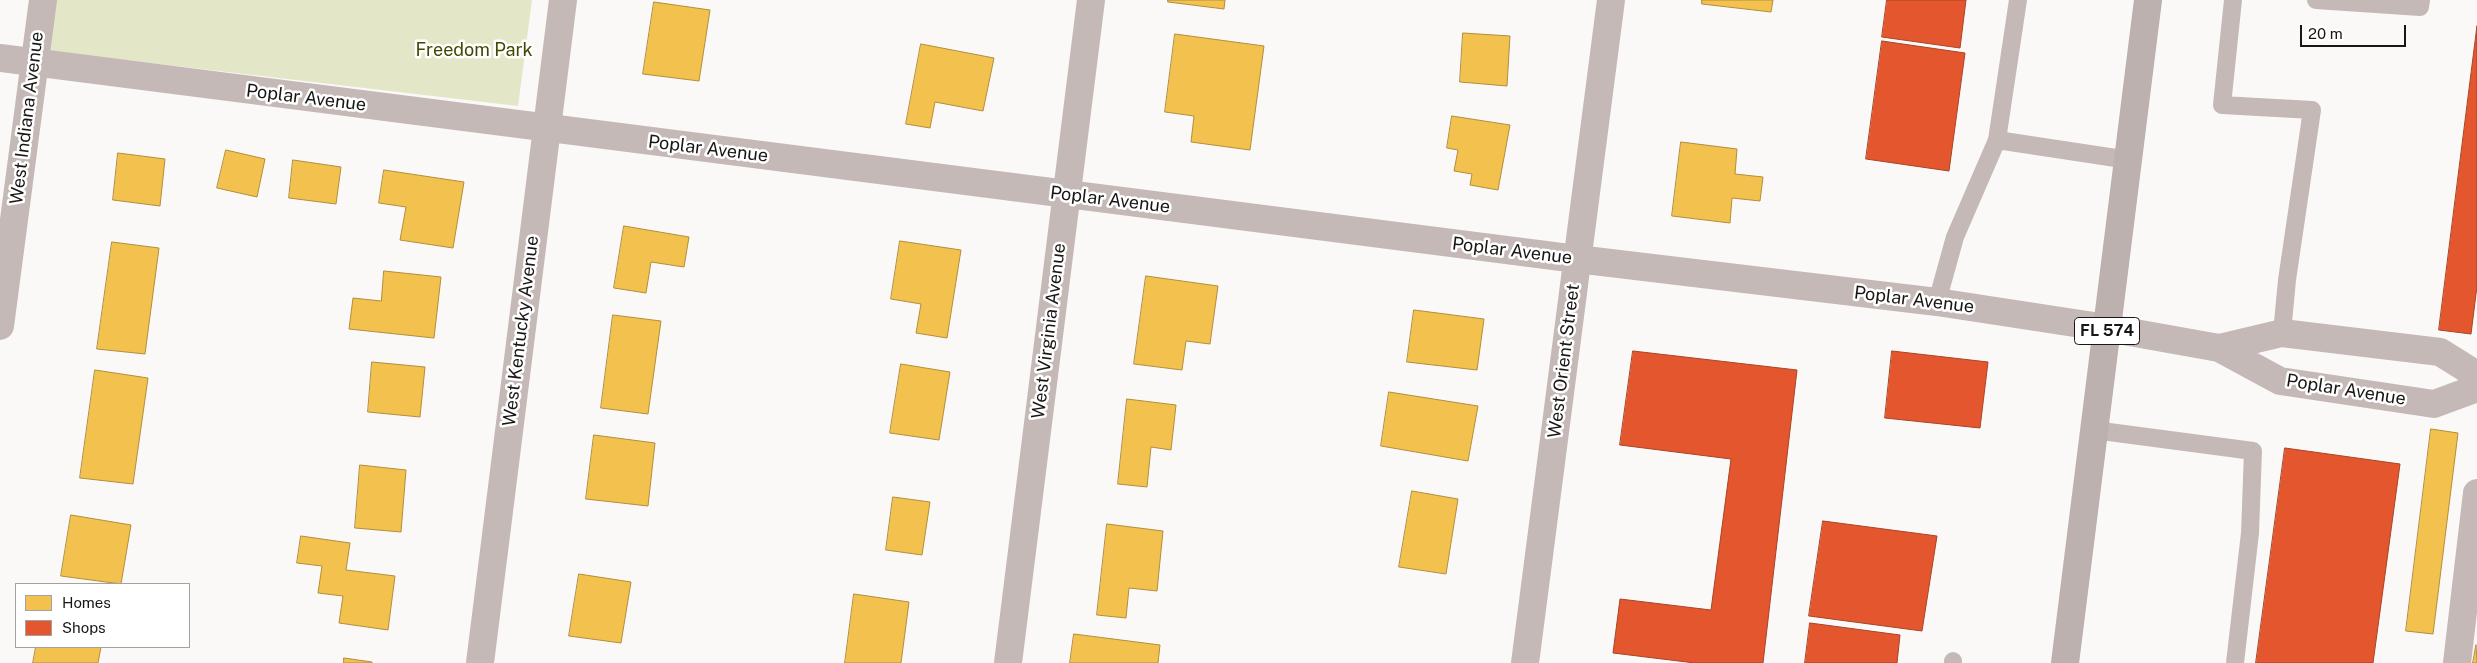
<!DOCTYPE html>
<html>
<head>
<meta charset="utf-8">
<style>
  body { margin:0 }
  #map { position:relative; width:2477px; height:663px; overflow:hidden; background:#fbf9f7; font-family:"Public Sans",sans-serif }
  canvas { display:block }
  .legend { position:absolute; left:15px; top:583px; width:175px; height:65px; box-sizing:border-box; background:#fff; border:1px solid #a3a2a1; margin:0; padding:6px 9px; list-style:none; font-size:15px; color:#181715 }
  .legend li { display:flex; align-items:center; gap:10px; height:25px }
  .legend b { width:25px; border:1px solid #a3a2a1 }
  .scale { position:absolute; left:2300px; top:25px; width:106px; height:22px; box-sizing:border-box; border:2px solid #181715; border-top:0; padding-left:6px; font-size:15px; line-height:18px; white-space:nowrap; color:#181715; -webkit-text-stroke:4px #fff; paint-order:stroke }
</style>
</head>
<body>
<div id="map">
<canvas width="2477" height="663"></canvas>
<ul class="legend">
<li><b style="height:14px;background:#f2c14e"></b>Homes</li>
<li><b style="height:14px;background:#e4572e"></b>Shops</li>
</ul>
<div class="scale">20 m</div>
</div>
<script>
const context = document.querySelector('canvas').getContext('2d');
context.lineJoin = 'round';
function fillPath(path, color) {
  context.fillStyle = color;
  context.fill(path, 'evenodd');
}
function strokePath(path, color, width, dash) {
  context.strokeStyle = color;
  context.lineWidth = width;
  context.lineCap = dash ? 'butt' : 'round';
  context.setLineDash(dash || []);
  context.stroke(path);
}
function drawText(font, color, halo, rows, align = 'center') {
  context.font = font + ' "Public Sans",sans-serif';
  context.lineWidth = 5;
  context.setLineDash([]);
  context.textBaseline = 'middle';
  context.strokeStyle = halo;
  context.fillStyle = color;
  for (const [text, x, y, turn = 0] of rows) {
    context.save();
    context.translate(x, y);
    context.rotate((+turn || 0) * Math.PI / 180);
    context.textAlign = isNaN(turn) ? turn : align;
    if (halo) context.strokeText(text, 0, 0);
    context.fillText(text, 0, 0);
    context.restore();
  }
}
fillPath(new Path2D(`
  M55 0H532L518 106 48 51Z`), '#e3e6c7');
const homes = new Path2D(`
  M1168 0H1225L1224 9 1168 2Z
  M1702 0H1773L1771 12 1702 4Z
  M654 2 710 10 699 81 643 74Z
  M1463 33 1510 36 1507 86 1460 82Z
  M1175 34 1264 46 1250 150 1191 142 1194 116 1165 112Z
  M921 44 994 58 983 111 935 102 930 128 906 124Z
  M1452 116 1510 125 1498 190 1470 185 1472 174 1454 171 1458 150 1447 148Z
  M1681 142 1737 149 1735 174 1763 177 1760 201 1732 198 1730 223 1672 216Z
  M226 150 265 159 257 197 217 188Z
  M118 153 165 159 160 206 113 200Z
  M293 160 341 167 336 204 289 198Z
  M384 170 464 182 453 248 400 240 406 207 379 203Z
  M624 226 689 237 684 267 651 262 646 293 614 288Z
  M900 241 961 250 947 338 916 333 921 304 891 299Z
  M112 242 159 248 145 354 97 349Z
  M384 271 441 277 434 338 349 329 353 298 381 301Z
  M1146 276 1218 286 1210 344 1186 341 1182 370 1134 364Z
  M1414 310 1484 319 1477 370 1407 362Z
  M613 315 661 321 648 414 601 408Z
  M372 362 425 367 420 417 368 412Z
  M901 364 950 372 939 440 890 433Z
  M95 370 148 378 133 484 80 478Z
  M1389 392 1478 406 1468 461 1381 446Z
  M1127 399 1176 405 1171 450 1151 447 1147 487 1118 484Z
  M2431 429 2458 433 2433 634 2406 631Z
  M594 435 655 443 648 506 586 499Z
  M360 465 406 470 401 532 355 528Z
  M1412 491 1458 499 1446 574 1399 567Z
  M893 497 930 502 922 555 886 550Z
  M71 515 131 525 121 584 61 576Z
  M1107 524 1163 531 1157 591 1129 588 1126 618 1097 615Z
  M301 536 350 543 346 570 395 576 388 630 339 623 343 596 318 593 322 566 297 563Z
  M579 574 631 582 621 643 569 636Z
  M854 594 909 602 901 663H845Z
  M1074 634 1160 645 1158 663H1070Z
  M2476 645 2477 663H2473Z
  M36 647H101L98 663H33Z
  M344 658 372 662V663H344Z`);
fillPath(homes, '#f2c14e');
strokePath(homes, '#b18e3d', 1);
const shops = new Path2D(`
  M1887 0H1966L1960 48 1882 37Z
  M2477 26V286L2471 334 2439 330Z
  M1882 41 1965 53 1949 171 1866 159Z
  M1633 351 1797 370 1763 663H1695L1613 653 1620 599 1711 610 1731 459 1620 445Z
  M1892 351 1988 362 1980 428 1885 418Z
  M2285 448 2400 464 2373 663H2256Z
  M1823 521 1937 536 1922 631 1809 616Z
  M1810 623 1900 635 1897 663H1805Z`);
fillPath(shops, '#e4572e');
strokePath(shops, '#a74426', 1);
strokePath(new Path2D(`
  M2018 0 1997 140 2129 160
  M2233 0 2222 105 2312 110 2287 280 2282 333
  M2316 0 2420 7 2421 0
  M1937 302 1955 237 1997 140
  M2094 430 2253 451 2250 533 2235 663
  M1953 663V661`), '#c4b9b7', 18);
strokePath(new Path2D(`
  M0 58 1577 259 1937 302 2107 328 2219 348 2280 381 2434 404 2477 388
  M0 326 43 0
  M2219 348 2282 333 2440 352 2477 375
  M480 663 563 0
  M1008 663 1091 0
  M1525 663 1611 0
  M2457 663 2477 493`), '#c4b9b7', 28);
strokePath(new Path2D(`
  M2065 663 2148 0`), '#bcb1ae', 28);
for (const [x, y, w] of [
  [2107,331,65]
]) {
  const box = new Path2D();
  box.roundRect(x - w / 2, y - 13.5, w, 27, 4);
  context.fillStyle = '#fff';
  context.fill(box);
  strokePath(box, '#181715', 1);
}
drawText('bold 16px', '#181715', null, [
  ["FL 574",2107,331]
]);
drawText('18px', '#444700', '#fff', [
  ["Freedom Park",474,50]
]);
drawText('18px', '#181715', '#fff', [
  ["Poplar Avenue",306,98,7],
  ["West Indiana Avenue",27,118,-83],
  ["Poplar Avenue",708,149,7],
  ["Poplar Avenue",1110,200,7],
  ["Poplar Avenue",1512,251,7],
  ["Poplar Avenue",1914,300,7],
  ["West Kentucky Avenue",521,331,-83],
  ["West Virginia Avenue",1049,331,-83],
  ["West Orient Street",1564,361,-83],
  ["Poplar Avenue",2346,390,9]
]);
</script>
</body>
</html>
